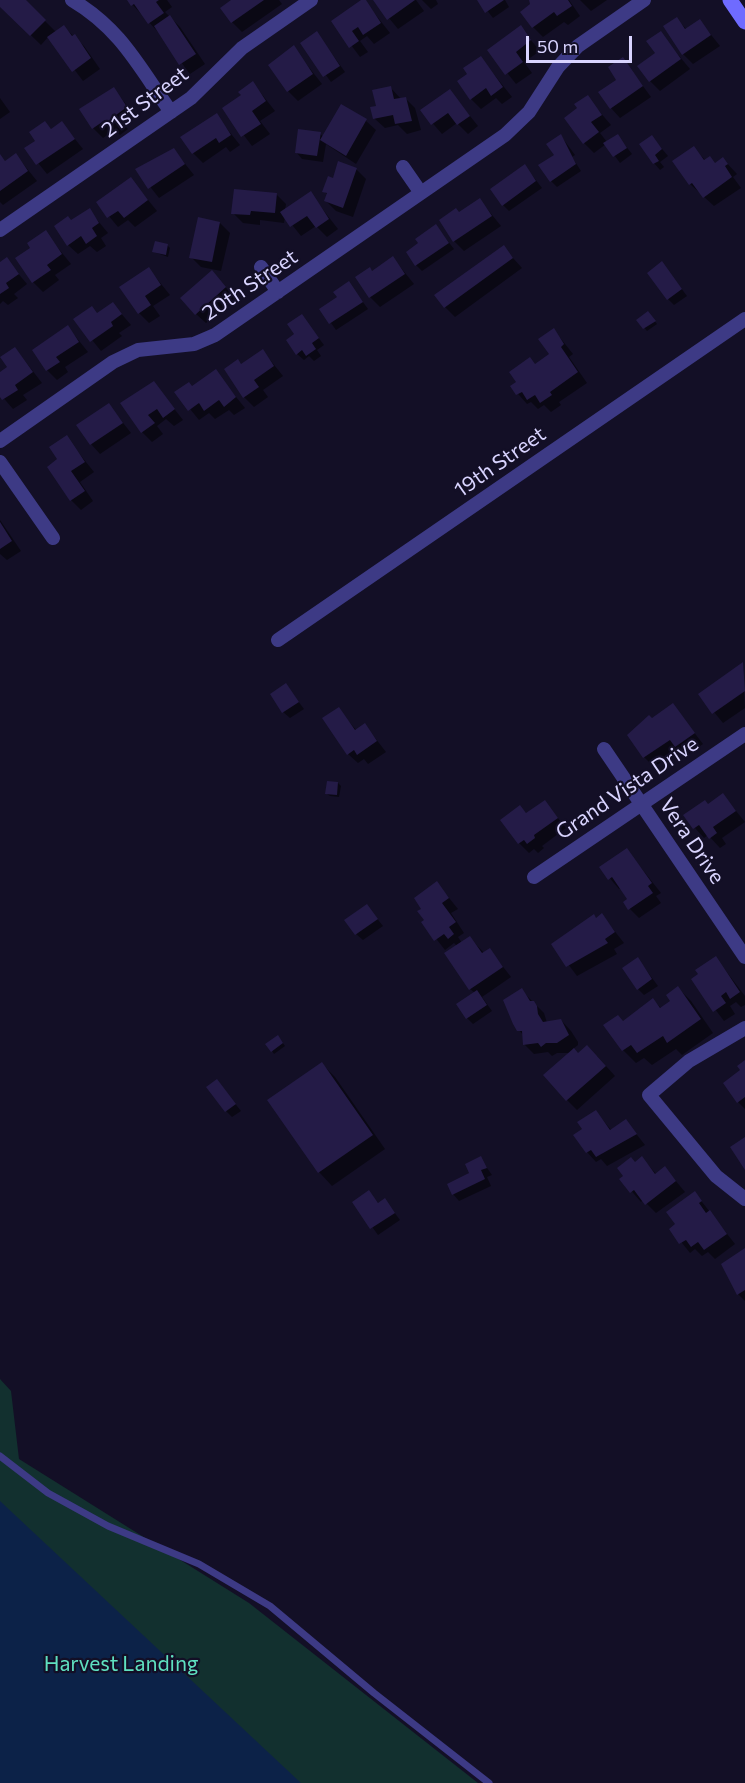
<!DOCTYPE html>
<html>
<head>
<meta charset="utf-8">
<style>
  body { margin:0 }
  #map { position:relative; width:745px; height:1783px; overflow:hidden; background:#130f26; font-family:Commissioner,sans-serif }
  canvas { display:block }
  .scale { position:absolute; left:526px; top:36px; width:106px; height:27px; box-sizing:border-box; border:3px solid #d9d4ff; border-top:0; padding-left:8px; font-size:18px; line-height:21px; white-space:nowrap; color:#d9d4ff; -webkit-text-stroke:4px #130f26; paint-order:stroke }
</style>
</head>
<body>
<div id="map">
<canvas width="745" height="1783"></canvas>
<div class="scale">50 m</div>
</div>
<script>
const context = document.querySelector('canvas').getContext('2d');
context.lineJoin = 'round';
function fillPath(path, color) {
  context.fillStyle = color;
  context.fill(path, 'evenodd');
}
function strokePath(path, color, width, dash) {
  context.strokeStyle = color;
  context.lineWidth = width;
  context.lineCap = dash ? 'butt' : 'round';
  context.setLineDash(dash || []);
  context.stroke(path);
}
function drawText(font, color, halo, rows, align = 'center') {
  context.font = font + ' Commissioner,sans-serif';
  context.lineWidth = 4.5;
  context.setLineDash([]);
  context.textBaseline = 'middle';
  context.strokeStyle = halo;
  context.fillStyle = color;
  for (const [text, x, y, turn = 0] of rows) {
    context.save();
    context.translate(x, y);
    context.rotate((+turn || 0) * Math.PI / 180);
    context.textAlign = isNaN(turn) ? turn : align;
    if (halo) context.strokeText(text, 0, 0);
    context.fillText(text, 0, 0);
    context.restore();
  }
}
fillPath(new Path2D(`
  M0 1379 11 1391 19 1459 249 1603 478 1783H0Z`), '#12302f');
fillPath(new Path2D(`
  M0 1501 301 1783H0Z`), '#0c2248');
fillPath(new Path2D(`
  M2 0H24L56 32 64 27 84 46 100 69 83 81 49 36 41 45 0 5Z
  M128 0H167L172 7 165 12 180 27 205 64 190 74 159 33Z
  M234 0H279L282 4 242 32 232 22Z
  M364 0 390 33 374 44 367 36 360 41 368 52 360 57 333 21Z
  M374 0H416L424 11 398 29Z
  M422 0H436L438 4 431 9Z
  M479 0H505L509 7 493 18Z
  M531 0H569L580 16 568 25 564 22 543 37 533 27Z
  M580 0H607L591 11Z
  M677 19 687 30 700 21 720 46 693 64 683 54Z
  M520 27 540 51 524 62 532 73 516 84 489 50Z
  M317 33 345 72 331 82 302 43Z
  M660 33 690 69 660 91 650 81Z
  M293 47 322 84 298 101 288 91Z
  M481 58 512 97 502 104 496 98 481 109 471 99 469 74Z
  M623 59 651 97 620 118 611 108Z
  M253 83 275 111 260 121 270 134 252 146 224 109 243 96Z
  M390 87 401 99 405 98 415 108 421 130 407 134 398 125 385 128 375 119 378 107Z
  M114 89 136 117 124 125 128 129 120 135 115 130 103 138 93 128Z
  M450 91 478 126 468 134 457 123 442 134 422 111Z
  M587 97 611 125 600 133 607 142 618 136 632 154 620 163 606 144 594 153 584 143 579 109Z
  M0 98 10 112 0 119Z
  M342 106 366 121 376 130 356 164 326 144 323 162 302 159 296 152 320 134 324 137Z
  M216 115 240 145 230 152 226 147 203 163 193 153Z
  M45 123 52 130 62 123 83 149 47 174 26 148 37 141Z
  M561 136 575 155 572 157 581 171 557 187 551 181Z
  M652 137 668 156 660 162 664 167 660 170 654 163Z
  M694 148 706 161 716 164 723 159 737 174 733 177 741 188 714 206 690 184Z
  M174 150 194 175 159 198 137 170Z
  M16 155 37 181 3 205 0 202V156L6 162Z
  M525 166 542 188 509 211 503 205Z
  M356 169 366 179 353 217 336 211 326 201 328 195 324 191 333 179Z
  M131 179 157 211 135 227 128 220 118 227 98 203Z
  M310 193 338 229 327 237 316 226 301 236 285 216 284 223 260 220V225L243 223 233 213 276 194 286 204 285 210Z
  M480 200 501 226 464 251 454 241 460 214Z
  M89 210 108 233 101 238 106 246 97 252 90 246 78 254 68 245 71 222Z
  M220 223 230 233 221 271 201 267 191 257Z
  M436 226 454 249 422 271 416 265 420 244Z
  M45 232 71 264 55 275 59 280 43 292 33 282 32 248Z
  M167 245 170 248 168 257 154 252Z
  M503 247 522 268 455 317 445 307Z
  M393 258 414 284 380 307 370 297 373 272Z
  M6 259 27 284 14 294 18 298 8 305 3 301 0 304V264Z
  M662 263 687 296 674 305 668 299Z
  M149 269 170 295 153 306 160 316 149 323 139 313Z
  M221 282 235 298 206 323 196 314Z
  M349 283 368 309 336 330 321 309 339 297Z
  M113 304 131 325 119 333 122 336 101 351 75 319 98 314Z
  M302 316 324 345 317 350 321 356 314 361 309 356 304 360 297 354 296 335Z
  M651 316 657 324 647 331 638 320Z
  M68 327 88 352 65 367 68 372 57 380 47 370Z
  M554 330 573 354 569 357 587 383 559 402 561 405 551 412 544 405 538 409 531 402 527 404 512 387 551 355Z
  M15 348 42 383 23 395 27 400 13 409 0 394V374L9 368Z
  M263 351 283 376 263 390 268 397 254 407 244 397 242 365Z
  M215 371 245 408 234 415 229 410 215 419 209 413 199 420 177 393 193 388Z
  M154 383 183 420 174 426 166 419 157 426 163 434 152 442 142 432Z
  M109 405 131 433 100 454 91 444Z
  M66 437 94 472 80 482 93 501 81 510 71 500 59 460Z
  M0 520 21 551 7 560 0 554Z
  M743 664 745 708 723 723 700 695Z
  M286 685 304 709 290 718 283 712Z
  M673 705 703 744 686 756 679 750 654 767 644 757Z
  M338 709 357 731 365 725 386 752 368 764 364 759 358 763 348 754Z
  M338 783 341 786 339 797 330 796 327 794Z
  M723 795 745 822 722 838 726 844 720 848 708 835 704 838 695 828 709 806Z
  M545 802 566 828 542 846 544 848 538 853 534 849 529 853 519 843 520 807 527 814Z
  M627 850 661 893 656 896 661 903 639 918 630 909 629 899 621 888 619 889 601 868Z
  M437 883 458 909 451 913 464 933 458 937 462 943 470 938 484 953 490 950 511 977 482 997 492 1011 473 1024 467 1018 475 993 470 989 457 946 454 943 445 950 423 922 426 920Z
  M367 906 383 926 363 940 356 934Z
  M602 915 624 943 614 949 617 954 577 976 553 944Z
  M716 958 745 996V1005L741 1007 736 1002 730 1006 735 1014 724 1021 693 980Z
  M638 959 658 986 644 995 638 989Z
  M678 988 691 1001 713 1033 682 1055 676 1049 652 1065 644 1058 636 1063 623 1050 624 1023 653 1000 661 1008 672 1001Z
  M521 990 544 1013 547 1023 561 1020 571 1031 578 1042V1045L573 1049 578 1054 597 1056 615 1076 577 1110 567 1100 571 1053H557L552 1056 548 1052 534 1054 524 1044V1036L519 1030Z
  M280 1039 285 1046 274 1054 272 1051Z
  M745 1062V1109L738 1102Z
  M322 1064 335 1077 385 1149 332 1186 319 1172Z
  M217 1081 241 1111 232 1117 226 1111Z
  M596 1112 612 1131 626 1121 645 1145 607 1166 601 1159 596 1162 587 1152 584 1129Z
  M480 1158 492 1175 487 1177 491 1186 459 1201 453 1194Z
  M642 1158 657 1175 665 1168 685 1192 656 1213 643 1200 641 1202 621 1179Z
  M369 1192 379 1204 385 1200 400 1220 378 1235 354 1202Z
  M695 1193 735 1244 715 1259 708 1252 702 1256 695 1249 690 1253 671 1229 677 1225Z
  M745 1249V1301L738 1294 723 1265Z`), '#0007');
fillPath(new Path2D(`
  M0 0H26L46 20 30 36 0 7Z
  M127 0H159L156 2 164 13 148 24 134 4 131 6Z
  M231 0H264L231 23 220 8Z
  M361 0H366L381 23 363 35 358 27 352 31 359 41 349 48 331 21Z
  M373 0H415L387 20Z
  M477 0H504L485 13Z
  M529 0H568L572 6 557 16 554 12 532 28 520 12 530 4Z
  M170 15 196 54 179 65 154 26Z
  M677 17 685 29 700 19 711 35 682 55 663 26Z
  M64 25 72 36 75 34 91 58 72 72 47 37Z
  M521 25 531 40 516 52 523 62 505 75 487 50Z
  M317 31 340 66 323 77 300 43Z
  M661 31 681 59 649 82 637 66 655 53 646 41Z
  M294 45 313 74 287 92 268 65Z
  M481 56 503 87 491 96 486 88 470 100 457 81 467 74 463 68Z
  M623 57 643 86 610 109 598 92 616 80 608 67Z
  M253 81 266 101 252 111 261 124 241 137 222 108 241 95 238 92Z
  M391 86 394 99 406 97 412 121 395 124 393 115 373 119 370 107 376 106 372 90Z
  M114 87 127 107 116 115 119 119 109 126 105 120 92 129 79 109Z
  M450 89 470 116 457 125 448 113 431 125 420 110Z
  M588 95 602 115 591 122 599 132 583 144 564 118 577 108 574 104Z
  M341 104 367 119 346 156 320 140Z
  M217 113 231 135 219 143 216 138 192 154 180 137Z
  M45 121 51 129 62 121 75 139 36 165 24 148 35 141 29 132Z
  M298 129 321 132 317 156 295 153Z
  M561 134 576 164 550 182 538 165 554 155 546 144Z
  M618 134 627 148 613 157 603 143Z
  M652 135 662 149 655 155 659 161 653 164 639 144Z
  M694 146 704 160 710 156 715 163 723 157 728 164 725 166 732 177 703 198 692 183 689 185 672 161Z
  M174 148 185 164 148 189 135 169Z
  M16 153 28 171 0 191V154L5 161Z
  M338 161 357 168 343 208 324 201 327 193 322 192 328 176 333 178Z
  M525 164 536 181 502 206 490 189Z
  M131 177 148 200 124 218 118 211 107 218 96 202Z
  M234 189 277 193 275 213 251 211 250 215 231 214Z
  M311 191 329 219 316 228 307 216 290 227 280 212Z
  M480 198 492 216 453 242 439 220 456 208 459 212Z
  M90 208 99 223 92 228 97 236 86 244 81 236 67 246 54 226 68 216 71 220Z
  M198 217 220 222 212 262 189 258Z
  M436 224 449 243 415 266 406 252 418 243 415 239Z
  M46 230 62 254 47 265 51 270 32 283 15 258 30 248 27 243Z
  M155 241 168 244 166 255 152 252Z
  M504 245 513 258 444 308 434 295Z
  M393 256 405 274 369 298 355 277 370 267 372 271Z
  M7 257 19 274 6 283 9 288 0 294V262Z
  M662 261 682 289 667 300 647 273Z
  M149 267 161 285 145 296 151 305 138 314 119 287Z
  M212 270 226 287 195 315 180 298Z
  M349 281 363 302 329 324 319 309 337 297 333 292Z
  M113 302 122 314 111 322 113 326 90 342 73 319 92 306 97 313Z
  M648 311 656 321 643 329 636 320Z
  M302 314 319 338 312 343 316 349 306 356 302 350 296 355 286 340 294 334 287 324Z
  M68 325 79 342 56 357 60 362 46 371 32 350Z
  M554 328 564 344 561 347 578 372 550 392 552 395 540 403 535 395 527 400 522 392 516 395 510 386 516 382 509 372 530 357 535 364 549 354 538 339Z
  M15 347 33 372 15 385 18 390 2 400 0 397V372L7 367 0 357Z
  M263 349 274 366 254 380 259 387 243 398 224 369 238 359 241 364Z
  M216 369 236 397 224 407 219 400 204 411 199 403 188 411 174 392 189 382 192 386Z
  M154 381 175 409 163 418 157 409 148 415 155 423 141 433 120 403Z
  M109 403 123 423 90 445 76 425Z
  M67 435 85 462 71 471 85 491 70 501 47 467 57 459 49 447Z
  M0 522 12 541 0 549Z
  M743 662 745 691 712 714 698 694Z
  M286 683 299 702 282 713 270 694Z
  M673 703 695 733 675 747 670 740 643 758 627 735 649 715 652 718Z
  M339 707 355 730 365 723 377 741 357 755 354 750 347 755 322 718Z
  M327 781 338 782 337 795 325 794Z
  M723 793 736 811 713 827 717 833 709 839 699 825 693 829 683 815 705 800 708 804Z
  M545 800 558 818 534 835 535 838 527 844 524 840 518 844 500 820 520 805 526 813Z
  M627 848 652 883 648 886 653 893 628 910 623 902 627 899 612 877 608 880 599 867Z
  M437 881 449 898 442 903 456 922 449 927 454 934 448 939 444 934 434 941 421 922 424 920 417 911 421 909 414 898Z
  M367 904 378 919 355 935 344 920Z
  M602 913 615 932 605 939 608 943 566 967 551 944 594 914 596 918Z
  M470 936 482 953 490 948 503 967 469 990 444 953Z
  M716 956 740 992 730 999 726 992 721 996 726 1003 713 1012 691 979 698 974 695 970Z
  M638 957 652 979 637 990 622 968Z
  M678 986 701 1019 667 1043 663 1036 637 1053 631 1045 622 1051 603 1025 618 1015 623 1021 653 998 660 1008 670 1001 666 995Z
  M522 988 530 1001H534L537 1006 538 1014 543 1022 561 1019 569 1035 557 1043H546L541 1047 538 1043 523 1045 522 1031H517L513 1024 503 1000Z
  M477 990 487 1005 466 1019 456 1004Z
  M278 1035 283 1043 271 1052 265 1044Z
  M587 1045 606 1066 566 1101 543 1075 574 1048 578 1053Z
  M745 1060V1097L737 1103 723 1083 740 1070 737 1066Z
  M322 1062 373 1135 318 1173 267 1100Z
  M217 1079 236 1104 225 1112 206 1087Z
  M596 1110 610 1130 626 1119 637 1134 596 1157 591 1150 586 1153 573 1135 582 1129 577 1122Z
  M745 1137V1170L730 1147Z
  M481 1156 487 1168 481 1170 485 1179 452 1195 447 1184 469 1173 465 1164Z
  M642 1156 655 1174 665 1166 676 1181 645 1205 634 1190 630 1193 619 1179 623 1176 617 1168 631 1157 635 1162Z
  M369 1190 378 1203 385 1198 395 1213 370 1229 352 1202Z
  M695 1191 702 1201 699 1203 706 1213 710 1210 727 1234 704 1250 698 1242 691 1247 686 1240 679 1244 669 1229 675 1224 666 1212Z
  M745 1248V1290L737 1295 721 1264Z`), '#241b47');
strokePath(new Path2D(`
  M0 1456 48 1493 108 1526 199 1564 270 1606 374 1693 489 1783`), '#3d3a85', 7);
strokePath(new Path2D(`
  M72 0C121 29 139 67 171 112
  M403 167 421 193
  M0 230 191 98 242 48 311 0
  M261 267 278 292
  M0 441 113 362 138 350 194 344 215 335 505 135 529 112 558 67 578 46 644 0
  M0 462 53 538
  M278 640 745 319
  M604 749 745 957
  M534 877 745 734
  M745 1028 689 1061 649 1095 716 1176 745 1199`), '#3d3a85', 14);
strokePath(new Path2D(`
  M730 0 745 22`), '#6f6bff', 15);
drawText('21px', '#d9d4ff', '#130f26', [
  ["21st Street",145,102,-37],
  ["20th Street",250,285,-34],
  ["19th Street",500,462,-35],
  ["Grand Vista Drive",627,788,-34],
  ["Vera Drive",692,841,56]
]);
drawText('21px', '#5fe0c0', '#130f26', [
  ["Harvest Landing",121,1664]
]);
</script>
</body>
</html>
